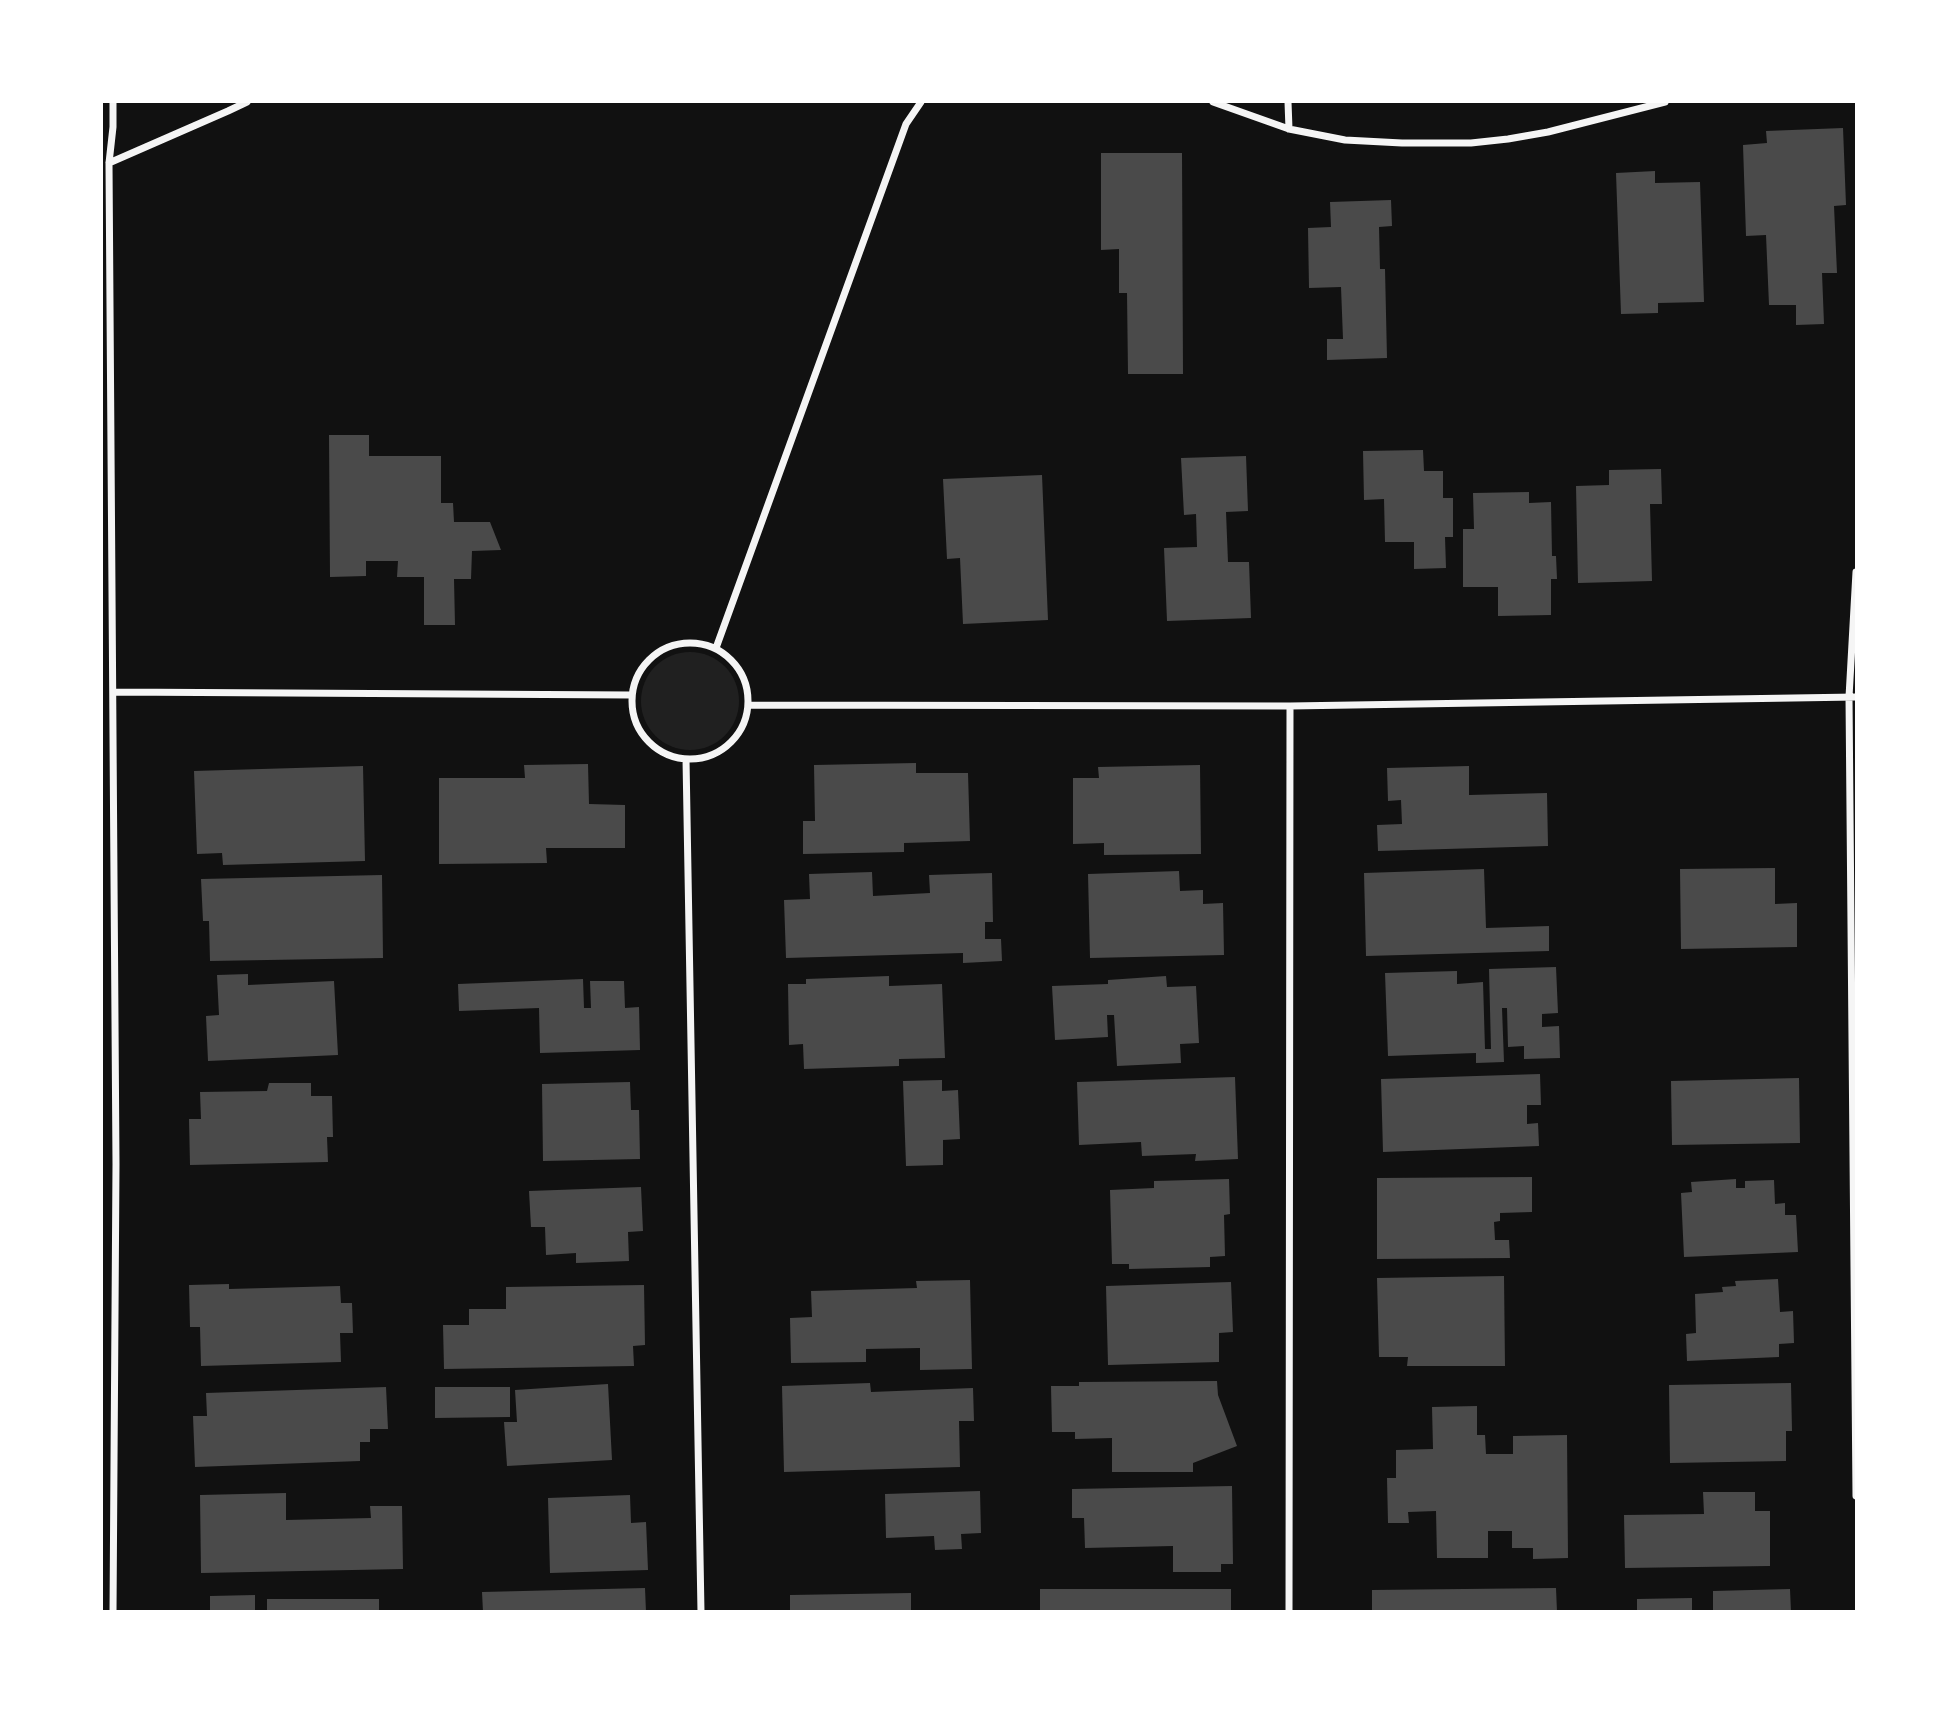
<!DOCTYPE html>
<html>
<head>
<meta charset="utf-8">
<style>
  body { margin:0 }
  #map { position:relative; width:1958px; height:1713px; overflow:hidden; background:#111; font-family:Quicksand,sans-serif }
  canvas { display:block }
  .frame { position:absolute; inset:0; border:103px solid #fff; pointer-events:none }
</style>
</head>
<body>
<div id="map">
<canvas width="1958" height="1713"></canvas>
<div class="frame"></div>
</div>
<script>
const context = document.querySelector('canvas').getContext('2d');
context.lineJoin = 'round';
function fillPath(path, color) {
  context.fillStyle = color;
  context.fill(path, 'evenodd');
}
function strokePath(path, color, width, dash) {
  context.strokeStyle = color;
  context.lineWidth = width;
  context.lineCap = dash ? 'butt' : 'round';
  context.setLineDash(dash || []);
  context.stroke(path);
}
fillPath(new Path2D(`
  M641 701a49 49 0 1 1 98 0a49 49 0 1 1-98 0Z`), '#202020');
fillPath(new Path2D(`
  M1843 128 1846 205 1834 206 1837 273H1822L1824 324 1796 325V305H1769L1766 235 1746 236 1743 145 1767 143 1766 131Z
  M1101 153H1182L1183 374H1128L1127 293H1119V249L1101 250Z
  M1655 171V183L1700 182 1704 302 1658 303V313L1621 314 1616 173Z
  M1391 200 1392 226 1379 227 1380 269H1385L1387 358 1327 360V339H1343L1341 287 1309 288 1308 228 1331 227 1330 202Z
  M329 435H369V456H441V503H453L454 522H490L501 550 472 551 471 579H454L455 625H424V577H397L398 561H366V576L330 577Z
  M1423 450 1424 471H1443V498H1453V537H1445L1446 568 1414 569V542H1385L1384 499 1364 500 1363 451Z
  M1246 456 1248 511 1226 512 1228 562H1249L1251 618 1167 621 1164 548 1197 547 1196 514 1184 515 1181 458Z
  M1661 469 1662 504H1650L1652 581 1578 583 1576 486 1609 485V470Z
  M1042 475 1048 620 963 624 960 558 947 559 943 479Z
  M1529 492V503L1551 502 1552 556H1556L1557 579H1551V615L1498 616V587H1463V529H1474L1473 493Z
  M916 763V773H968L970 841 904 843V852L803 854V821H815L814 765Z
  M588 764 589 804 625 805V848H546L547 863 439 864V778H525L524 765Z
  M1200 765 1201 854 1104 855V843L1073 844V778H1099L1098 767Z
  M363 766 365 861 223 865 222 853 197 854 194 771Z
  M1469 766V795L1547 793 1548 846 1378 851 1377 825 1402 824 1401 800 1388 801 1387 768Z
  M1775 868V904L1797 903V947L1681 949 1680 869Z
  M1484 869 1486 928 1549 926V951L1366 956 1364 873Z
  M1179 871 1180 891 1203 890V904L1223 903 1224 955 1090 958 1088 874Z
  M872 872 873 896 930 893 929 875 992 873 993 922H985V939H1001L1002 961 963 963V953L786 958 784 900 810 899 809 874Z
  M382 875 383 958 210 961 209 921H203L201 879Z
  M1556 967 1558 1013 1542 1014V1027L1559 1026 1560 1058 1524 1059V1046L1508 1047 1507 1008H1502L1504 1062 1476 1063V1053L1388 1056 1385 973 1457 971V984L1483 982 1485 1049H1491L1489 969Z
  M248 974V985L334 981 338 1055 208 1061 206 1016 219 1015 217 975Z
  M889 976V986L942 984 945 1058 899 1059V1066L804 1069 803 1044 789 1045 788 984H806V979Z
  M1166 976 1167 987 1196 986 1199 1043 1180 1044 1181 1063 1117 1066 1114 1015H1107L1108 1037 1055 1040 1052 986 1108 984V980Z
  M583 979 584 1008H591L590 981H624L625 1008 639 1007 640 1050 540 1053 539 1008 459 1011 458 984Z
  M1540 1074 1541 1105H1527V1124L1538 1123 1539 1146 1383 1152 1381 1079Z
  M1235 1077 1238 1159 1195 1161 1196 1154 1142 1156 1141 1142 1079 1145 1077 1082Z
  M1799 1078 1800 1143 1672 1145 1671 1081Z
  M942 1080V1091L958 1090 960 1139 943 1140V1165L906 1166 903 1081Z
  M630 1082 631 1110H639L640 1159 543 1161 542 1084Z
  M269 1083H311V1096H332L333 1137H327L328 1162 190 1165 189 1119H201L200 1092 267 1091Z
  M1532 1177V1212L1500 1213V1221L1494 1222 1495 1240H1509L1510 1258 1377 1259V1178Z
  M1229 1179 1230 1214 1224 1215 1225 1256 1210 1257V1267L1129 1269V1264H1112L1110 1190 1154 1188V1181Z
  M1736 1179V1188H1745V1181L1774 1180 1775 1204 1785 1203V1215H1796L1798 1252 1684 1257 1681 1193 1692 1192 1691 1182Z
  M641 1187 643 1231 628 1232 629 1261 576 1263V1253L546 1255 545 1227H531L529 1191Z
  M1504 1276 1505 1366H1407L1408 1357H1379L1377 1278Z
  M1778 1279 1780 1312 1793 1311 1794 1343 1779 1344V1357L1687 1361 1686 1334 1696 1333 1695 1294 1723 1292 1722 1287 1736 1286 1735 1281Z
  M970 1280 972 1369 920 1370V1348L866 1349V1362L791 1363 790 1318 812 1317 811 1291 917 1288 916 1281Z
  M1231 1282 1233 1332 1219 1333V1362L1108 1365 1106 1286Z
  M229 1284V1289L340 1286 341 1303H352L353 1333H340L341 1362 201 1366 200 1327H190L189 1285Z
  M644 1285 645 1345 633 1346 634 1366 444 1369 443 1325H469V1309H506V1287Z
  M1217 1381 1218 1395 1237 1446 1193 1463V1472H1112V1438L1075 1439V1432H1052L1051 1386H1079V1382Z
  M870 1383 871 1392 973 1388 974 1421H959L960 1467 784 1472 782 1386Z
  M1791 1383 1792 1431H1786V1461L1670 1463 1669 1385Z
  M608 1384 612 1460 507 1466 504 1422H517L515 1390Z
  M386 1387 388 1429H370V1442H360V1461L195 1467 193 1416H207L206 1393Z
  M435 1387H510V1417L435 1418Z
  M1477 1406V1435H1485L1486 1454H1513V1436L1567 1435 1568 1558 1533 1559V1548H1512V1531H1488V1558H1437L1436 1511 1408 1512 1409 1523H1388L1387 1478H1396V1450L1433 1449 1432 1407Z
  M1232 1486 1233 1564H1221V1572H1173V1546L1085 1548 1084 1518H1072V1489Z
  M980 1491 981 1533 961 1534 962 1549 935 1550 934 1536 886 1538 885 1494Z
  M1703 1492H1755V1511H1770V1566L1625 1568 1624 1515 1704 1514Z
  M286 1493V1520L371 1518 370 1506H402L403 1569 201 1573 200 1495Z
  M630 1495 631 1523 646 1522 648 1570 550 1573 548 1498Z
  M645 1588 646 1612H483L482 1592Z
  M1556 1588 1557 1612H1372V1590Z
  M1040 1589H1231V1612H1040Z
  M1790 1589 1791 1612H1713V1591Z
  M911 1593V1612H790V1595Z
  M255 1595V1612H210V1596Z
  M1692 1598V1612H1637V1599Z
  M267 1599H379V1612H267Z`), '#4a4a4a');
strokePath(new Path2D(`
  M1213 102 1289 129 1345 140 1402 143H1471L1508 139 1548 132 1665 102
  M1288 102 1289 129
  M109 163 228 111 247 102
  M1856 572 1849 697 1856 1496
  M632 701a58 58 0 1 1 116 0a58 58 0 1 1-116 0Z
  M716 648 906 124 921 102
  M113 692 631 695
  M749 705 1290 706 1856 697
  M686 759 701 1612
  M113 1612 116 1164 109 163 113 127V102
  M1289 1612 1290 706`), '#f5f5f5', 7);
</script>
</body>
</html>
